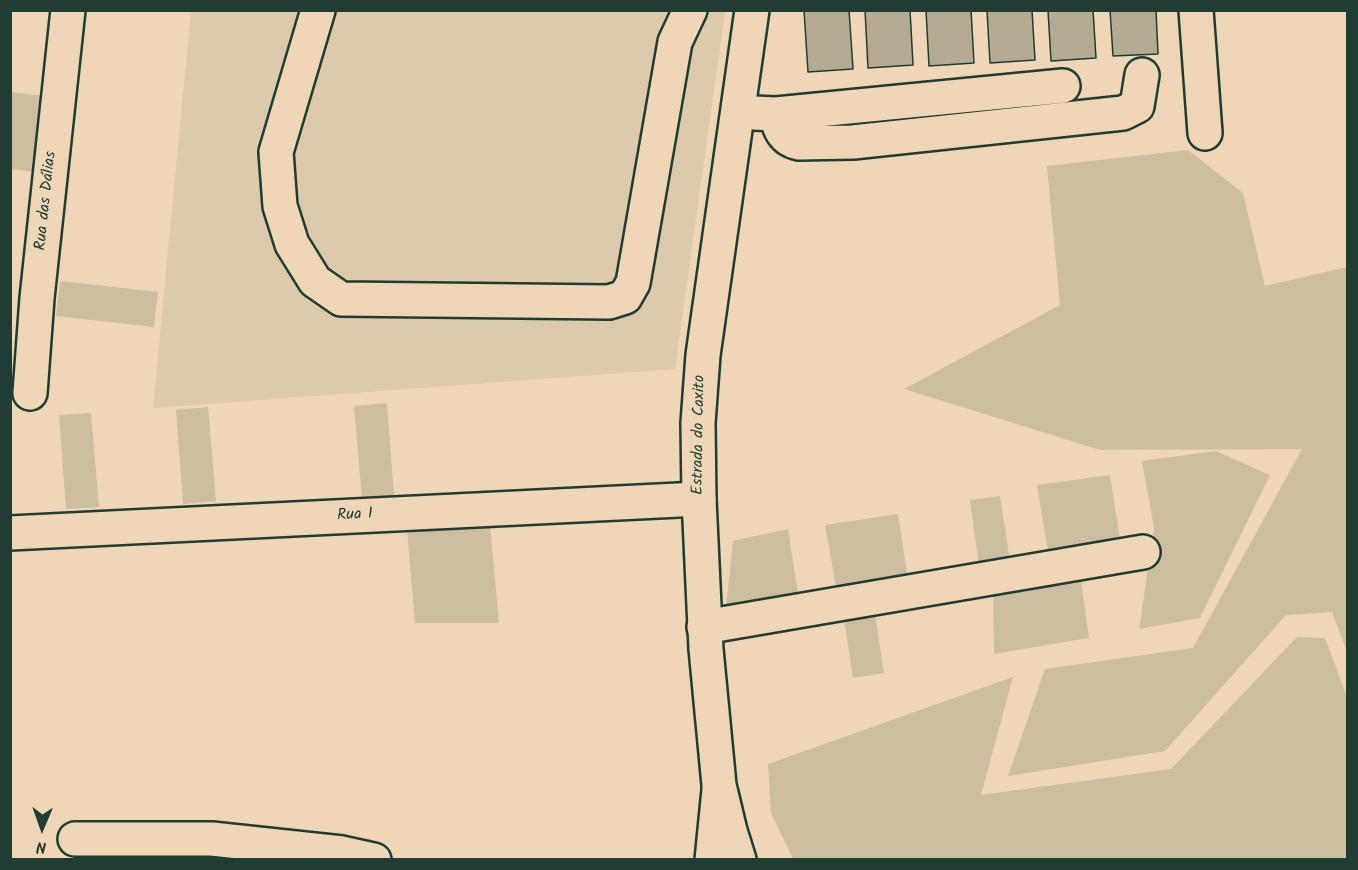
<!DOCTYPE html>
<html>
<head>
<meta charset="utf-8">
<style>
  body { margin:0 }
  #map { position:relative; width:1358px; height:870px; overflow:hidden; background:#efd6b6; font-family:Kalam,sans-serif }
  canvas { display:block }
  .frame { position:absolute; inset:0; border:12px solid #1f3d34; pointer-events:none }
  .north { position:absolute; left:12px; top:798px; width:60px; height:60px; -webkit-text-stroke:4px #efd6b6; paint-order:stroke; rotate:182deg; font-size:16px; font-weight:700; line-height:24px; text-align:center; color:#1f3d34 }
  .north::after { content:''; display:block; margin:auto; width:21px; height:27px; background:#1f3d34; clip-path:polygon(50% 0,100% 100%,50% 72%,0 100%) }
</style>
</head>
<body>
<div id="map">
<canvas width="1358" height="870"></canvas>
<div class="frame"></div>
<div class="north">N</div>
</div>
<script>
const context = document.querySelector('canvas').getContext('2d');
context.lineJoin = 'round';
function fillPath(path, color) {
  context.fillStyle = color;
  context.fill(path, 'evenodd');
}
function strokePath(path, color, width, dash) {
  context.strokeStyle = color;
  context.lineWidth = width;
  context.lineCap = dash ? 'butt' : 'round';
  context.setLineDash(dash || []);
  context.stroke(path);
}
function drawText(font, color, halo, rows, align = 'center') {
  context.font = font + ' Kalam,sans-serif';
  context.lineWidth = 4.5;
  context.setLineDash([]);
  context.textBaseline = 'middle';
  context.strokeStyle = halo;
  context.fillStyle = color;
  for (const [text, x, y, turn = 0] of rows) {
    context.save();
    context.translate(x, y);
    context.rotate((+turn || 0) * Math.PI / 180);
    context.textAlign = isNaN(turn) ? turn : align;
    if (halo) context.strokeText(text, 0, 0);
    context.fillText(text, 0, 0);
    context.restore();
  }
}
fillPath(new Path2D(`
  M191 11H725L675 369 153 408Z`), '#ddc9ab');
fillPath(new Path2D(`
  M11 92 53 97 44 173 11 169Z
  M1188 150 1243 193 1265 286 1347 267V652L1332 612 1286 615 1165 751 1008 776 1045 669 1193 648 1302 449 1100 450 904 389 1060 305 1047 166Z
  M60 281 158 292 154 327 56 316Z
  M387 403 394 497 362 499 354 406Z
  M208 407 216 501 183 504 176 410Z
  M91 413 99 507 66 509 59 415Z
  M1216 451 1270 475 1200 618 1139 629 1154 528 1142 461Z
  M1110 475 1120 540 1048 552 1037 485Z
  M1000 496 1010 561 979 566 970 500Z
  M898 514 908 580 837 592 825 525Z
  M490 525 499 623H415L407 529Z
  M788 529 798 594 726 607 733 541Z
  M1080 573 1089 638 994 654 993 594Z
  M874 608 884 673 853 678 843 612Z
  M1297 637 1325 638 1347 697V859H793L771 813 768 764 1013 677 981 795 1171 769Z`), '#cdbda1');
const building = new Path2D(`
  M804 10H849L853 69 808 72Z
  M865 10H910L913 65 868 68Z
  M926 10H971L974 63 929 66Z
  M987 10H1032L1035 60 990 63Z
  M1048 10H1093L1096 58 1051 61Z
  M1110 10H1156L1158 54 1113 56Z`);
fillPath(building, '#b4ab92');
strokePath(building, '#1f3d34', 1.5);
const minor = new Path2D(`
  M318 10 276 152 280 206 292 244 315 281 341 299 609 302 625 297 633 283 675 42 690 10
  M1196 10 1205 133
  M754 113 776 114 1063 86
  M776 114C779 128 783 140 799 143L853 142 1123 113 1137 106 1142 75
  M30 393 37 298 68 10
  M10 533 699 499
  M704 627 1143 552
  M75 839H212L342 853 374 860
  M712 860 719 790`);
const major = new Path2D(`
  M739 860 730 831 719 785 706 649 699 499 698 423 703 355 752 10`);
strokePath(minor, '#1f3d34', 38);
strokePath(major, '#1f3d34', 38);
strokePath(minor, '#efd6b6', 33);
strokePath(major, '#efd6b6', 33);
drawText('16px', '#1f3d34', '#efd6b6', [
  ["Rua das Dálias",47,201,-84],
  ["Estrada do Caxito",700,435,-89],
  ["Rua 1",355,516,-3]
]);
</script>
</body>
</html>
